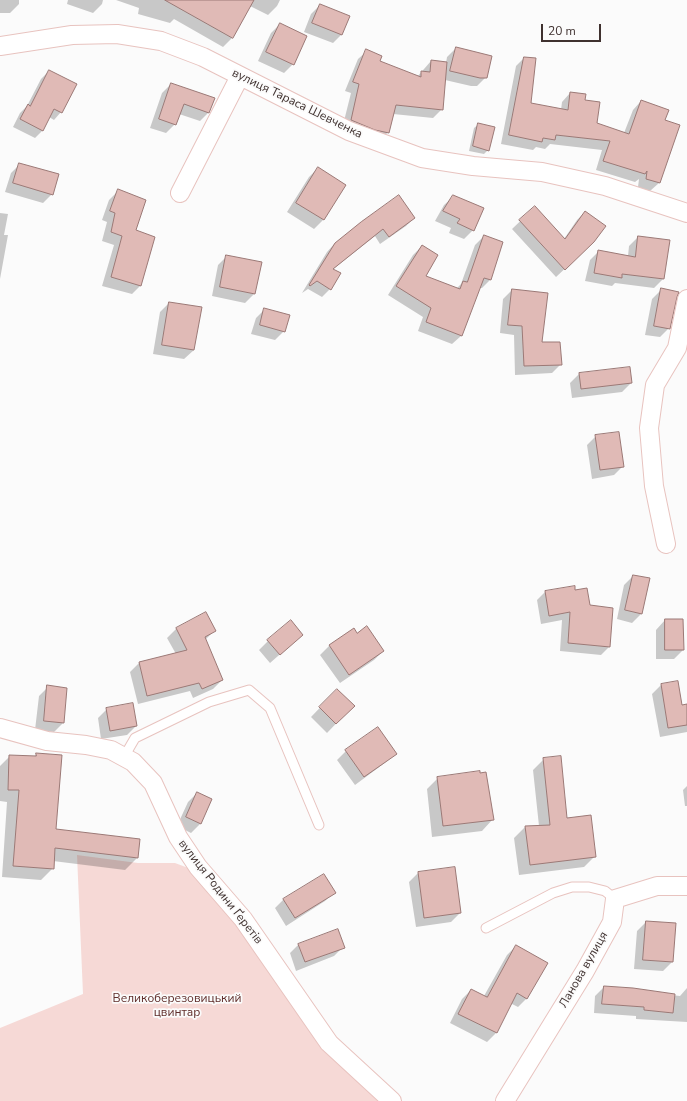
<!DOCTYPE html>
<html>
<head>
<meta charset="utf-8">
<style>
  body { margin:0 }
  #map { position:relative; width:687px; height:1101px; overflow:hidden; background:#fbfbfb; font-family:"Nunito Sans",sans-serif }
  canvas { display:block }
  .scale { position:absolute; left:541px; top:24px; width:60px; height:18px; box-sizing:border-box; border:2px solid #3f312f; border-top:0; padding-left:5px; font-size:12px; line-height:14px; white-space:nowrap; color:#3f312f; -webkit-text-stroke:3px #fbfbfb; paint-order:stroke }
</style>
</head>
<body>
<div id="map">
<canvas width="687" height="1101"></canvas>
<div class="scale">20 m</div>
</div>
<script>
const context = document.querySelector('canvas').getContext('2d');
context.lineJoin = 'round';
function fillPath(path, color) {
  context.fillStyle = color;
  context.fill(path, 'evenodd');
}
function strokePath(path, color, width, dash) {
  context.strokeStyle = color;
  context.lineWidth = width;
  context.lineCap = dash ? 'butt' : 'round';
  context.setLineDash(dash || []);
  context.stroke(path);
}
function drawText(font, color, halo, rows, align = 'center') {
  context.font = font + ' "Nunito Sans",sans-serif';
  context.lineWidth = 3.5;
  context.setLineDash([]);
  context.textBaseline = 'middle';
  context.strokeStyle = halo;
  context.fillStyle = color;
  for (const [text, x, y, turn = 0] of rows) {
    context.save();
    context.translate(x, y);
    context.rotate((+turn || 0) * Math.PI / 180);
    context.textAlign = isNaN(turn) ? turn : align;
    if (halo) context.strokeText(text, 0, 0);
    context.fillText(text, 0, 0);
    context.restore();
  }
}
fillPath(new Path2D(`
  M77 855 138 863H175L191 869 216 898 260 959 379 1101H0V1028L83 994Z`), '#f6d9d6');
fillPath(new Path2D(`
  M0 0H19V4L10 13H0Z
  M68 0H103L102 4 93 13 67 4Z
  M116 0H280L277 6 268 15 250 6 232 38 223 47 174 19 170 23 138 14 139 8Z
  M320 5 342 34 333 43 304 32 311 14Z
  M280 24 293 64 284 73 258 61 271 33Z
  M456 48 486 77 477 86H471L445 80 442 109 433 118 393 114 388 132 380 141 342 129 351 93 345 91 358 59 367 51 378 61 417 77 431 61 446 63 447 57Z
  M524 58 530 104 561 110 562 102 570 93 584 101 596 124 624 133 633 110 641 101 664 120 659 183 650 191 638 187 639 179 635 182 596 170 602 150 550 144 545 149 536 147 533 150 501 144 516 66Z
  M49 71 61 112 54 120 49 117 42 131 35 138 13 127 20 113 27 106 41 79Z
  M171 84 209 112 200 121 179 114 175 124 166 133 150 128 162 93Z
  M479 124 488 150 484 154 469 151 474 128Z
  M20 164 52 194 43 203 5 192 11 173Z
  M318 168 345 185 323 220 314 229 287 212 309 177Z
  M118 191 134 231 141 285 132 294 102 286 114 245 102 241 107 222 102 220 109 200Z
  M454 196 473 230 464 239 449 233 451 228 435 221 444 205Z
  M535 207 564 239 577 220 585 212V250L556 277 512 229Z
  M0 213 8 214 4 235H8L0 279Z
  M414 218 406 226 380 244 375 236 332 270 330 289 322 297 308 289 302 293 327 252 335 243Z
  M484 236 490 280 482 288H479L461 336 452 344 418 331 423 317 388 295 413 255 422 246 424 276 456 289 461 284 475 245Z
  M638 237 663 279 654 288 615 283 612 286 585 281 590 260 599 251 628 256 629 246Z
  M227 256 254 294 245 303 212 296 218 265Z
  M512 290 541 343 561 364 552 373 515 375 514 335 500 333 503 299Z
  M661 290 669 328 660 337 645 335 652 299Z
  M169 303 194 350 184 359 153 354 160 312Z
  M265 309 284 331 275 340 251 334 256 318Z
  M579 374 631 383 622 392 572 398 570 383Z
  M596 436 623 466 614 475 592 479 587 445Z
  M633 576 641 614 632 623 617 619 624 585Z
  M574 591 590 606 609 647 601 655 560 651 562 620 541 624 537 600 545 592Z
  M665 620H682L683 650 674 659H656V630Z
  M176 629 214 631 205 640 222 680 213 689 193 698 190 691 138 704 130 672 139 663 176 654 167 638Z
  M354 629 357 634 383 651 374 660 340 683 320 655 329 646Z
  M302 635 270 663 259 650 268 641Z
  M677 682 681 706 687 705V732L660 737 652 694 661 685Z
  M48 687 63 723 54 732 35 730 39 696Z
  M337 690 353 706 327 733 311 717Z
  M107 709 136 726 127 735 101 739 98 718Z
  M346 751 395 753 386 762 355 785 337 760Z
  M37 754 55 830 137 858 125 870 53 861V868L41 880 2 877 7 802 0 801V766L10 756 33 757Z
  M544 759 566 819 595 856 584 867 519 875 514 838 525 827 539 826 533 770Z
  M479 775 493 819 482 831 432 837 427 789 438 778Z
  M687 786V806H685L683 790Z
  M197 793 211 800 200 824 191 833 177 826 188 802Z
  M418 873 460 913 451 922 416 927 409 882Z
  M334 892 325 901 286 926 275 908 284 899Z
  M646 922 672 962 663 971 634 969 637 931Z
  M299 944 343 947 334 956 296 971 290 953Z
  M516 946 527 998 518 1007 510 1003 496 1033 487 1042 450 1023 462 999 471 990 484 996 507 955Z
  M604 987 680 996 687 988V1022L636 1019V1016L594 1013 595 996Z`), '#0003');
const building = new Path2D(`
  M165 0H254L233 38Z
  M320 4 350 16 342 35 312 23Z
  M280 23 307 36 294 65 266 52Z
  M456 47 492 56 487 78H480L450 71Z
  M366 49 382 56 380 61 421 77V71L430 72 431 60 447 62 443 110 396 105 389 133 375 130 351 120 359 84 353 82Z
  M524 57 536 58 531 103 568 110 570 92 586 94 585 100 600 102 597 123 629 134 641 100 669 110 665 120 680 125 660 183 646 179 647 171 645 174 603 161 610 141 556 135 555 140 543 138 542 142 509 135Z
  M49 70 77 84 62 113 54 109 43 131 20 119 28 104 30 106Z
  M171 83 215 98 209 113 184 104 176 125 159 119Z
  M478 123 495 127 489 151 473 146Z
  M19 163 59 174 53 195 13 183Z
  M318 167 346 185 324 220 296 203Z
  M118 189 146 200 136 230 155 237 141 286 111 277 122 236 111 232 115 213 110 211Z
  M399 195 415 218 389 237 383 229 333 269 341 273 331 290 317 281 310 286 309 285 335 243 361 222Z
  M453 195 484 208 474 231 457 223 460 219 443 211Z
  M535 206 565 239 585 211 606 226 594 242 565 270 519 220Z
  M484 235 503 242 491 280 484 278 462 336 426 322 431 308 396 286 422 245 438 255 426 276 460 289 463 281 467 282Z
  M638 236 670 240 664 279 622 274V278L594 273 598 250 635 257Z
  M226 255 262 262 255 294 220 287Z
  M661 288 679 292 677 297 670 329 654 326Z
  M512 289 548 293 542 342H560L562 365 524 366 522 326 508 325Z
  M169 302 202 307 194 350 162 345Z
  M264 308 290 315 285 332 260 325Z
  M630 367 632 383 581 389 579 373Z
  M619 432 624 467 600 470 595 435Z
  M633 575 650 578 642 614 625 610Z
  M575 586V590L587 588 590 605 613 608 610 647 568 643 570 612 549 616 545 591Z
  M206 612 216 631 205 637 223 680 202 689 199 683 147 696 139 662 187 650 176 628Z
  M665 619H683L684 650H665Z
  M291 620 303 635 280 655 267 640Z
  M367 626 384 651 349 675 329 645 354 628 357 633Z
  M678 681 682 705 687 704V725L668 728 661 684Z
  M47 685 67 688 64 723 44 721Z
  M337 689 355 706 336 724 319 707Z
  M133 703 137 726 110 731 106 708Z
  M378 727 397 754 364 777 345 750Z
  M36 753 62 755 56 829 140 839 138 858 55 848 54 869 13 866 19 790H8L9 755 36 756Z
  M561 756 567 818 591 815 596 857 530 865 525 826 550 825 543 758Z
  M480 771V773L486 772 494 820 443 826 437 777Z
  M197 792 212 799 201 824 186 817Z
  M455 867 461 913 424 918 418 872Z
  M324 874 336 893 295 918 283 899Z
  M646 921 676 923 673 962 643 960Z
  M338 929 345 948 305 962 298 944Z
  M516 945 548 963 527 999 517 993 497 1033 458 1014 471 989 487 997Z
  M604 986 633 988 675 994 673 1013 644 1010V1007L602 1004Z`);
fillPath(building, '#e0bab6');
strokePath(building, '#9b7976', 1);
const service = new Path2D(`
  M124 757 135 738 209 702 249 690 270 708 319 825
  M486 928 553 893 572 887H589L605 891 615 899`);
const minor = new Path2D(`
  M0 46 72 35 117 34 161 41 203 57 349 131 422 158 473 166 542 172 605 186 687 213
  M180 193 240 76
  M666 544 654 486 649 428 655 385 677 348 687 299
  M0 728 47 741 86 745 111 750 133 762 153 783 178 837 198 867 243 919 329 1043 392 1101
  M505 1101 585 971 612 922 615 899 657 886H687`);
strokePath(service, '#e8c3bf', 11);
strokePath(minor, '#e8c3bf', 20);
strokePath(service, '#fff', 9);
strokePath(minor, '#fff', 18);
drawText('12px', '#3f312f', '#fbfbfb', [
  ["вулиця Тараса Шевченка",297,104,26],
  ["вулиця Родини Ґеретів",220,892,52],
  ["Ланова вулиця",584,970,-60]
]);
drawText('12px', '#5f2d2a', '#fbfbfb', [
  ["Великоберезовицький",177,999],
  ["цвинтар",177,1013]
]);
</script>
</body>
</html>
